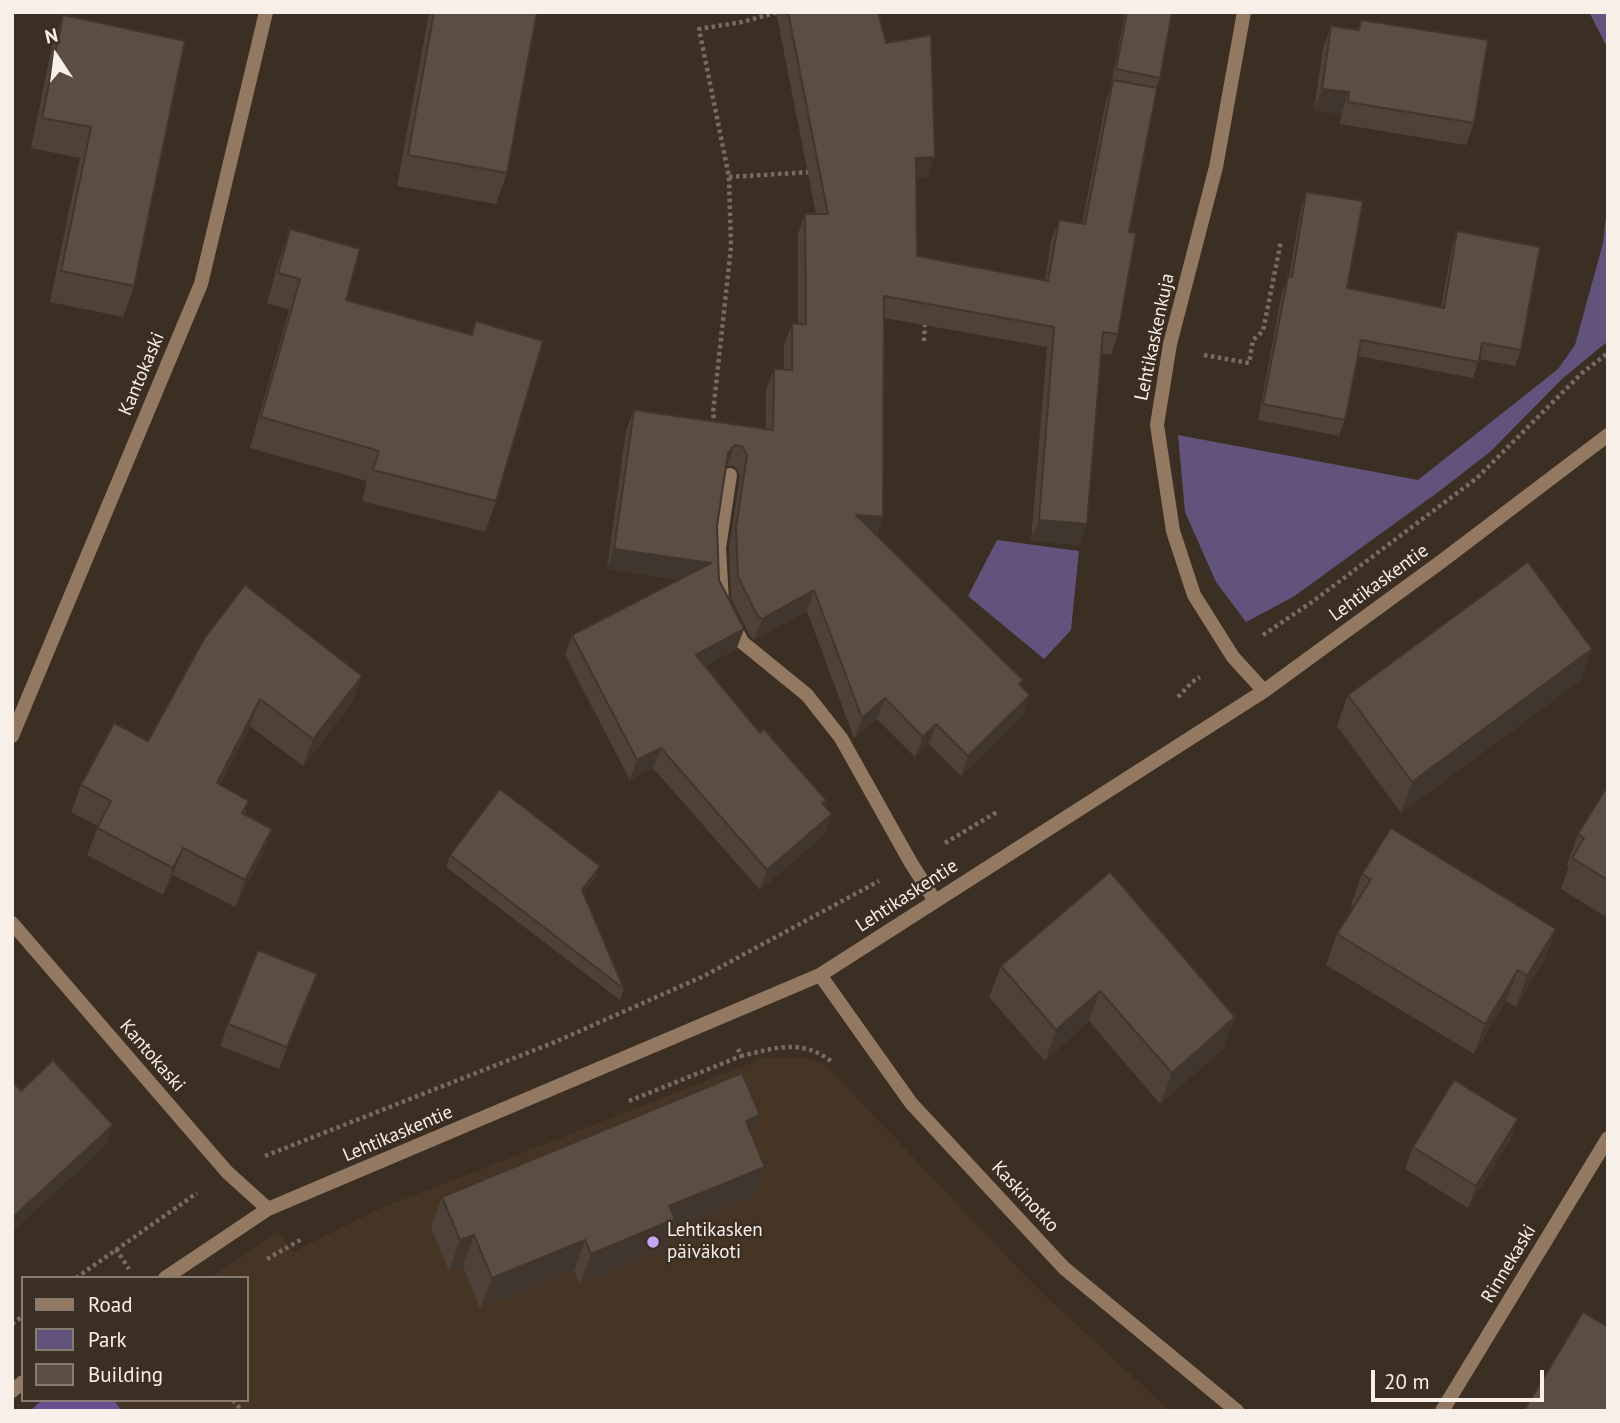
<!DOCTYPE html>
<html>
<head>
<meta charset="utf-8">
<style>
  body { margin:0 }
  #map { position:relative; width:1620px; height:1423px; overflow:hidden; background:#3b2e23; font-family:"PT Sans",sans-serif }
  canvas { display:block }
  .frame { position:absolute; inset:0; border:14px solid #f8efe8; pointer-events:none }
  .legend { position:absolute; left:21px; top:1276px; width:228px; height:126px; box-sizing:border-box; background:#3b2e23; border:2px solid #877b72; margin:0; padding:9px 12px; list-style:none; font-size:21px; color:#f8efe8 }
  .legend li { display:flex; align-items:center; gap:14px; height:35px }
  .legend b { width:35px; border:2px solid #877b72 }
  .north { position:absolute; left:21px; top:21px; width:70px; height:70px; -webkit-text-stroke:5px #3b2e23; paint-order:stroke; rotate:347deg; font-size:19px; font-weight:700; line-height:28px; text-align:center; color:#f8efe8 }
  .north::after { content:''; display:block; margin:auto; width:24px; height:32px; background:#f8efe8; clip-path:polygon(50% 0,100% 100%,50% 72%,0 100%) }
  .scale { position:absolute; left:1371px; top:1370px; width:173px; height:32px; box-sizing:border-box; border:4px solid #f8efe8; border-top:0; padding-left:9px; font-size:21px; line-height:24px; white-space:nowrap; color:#f8efe8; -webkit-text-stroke:5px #3b2e23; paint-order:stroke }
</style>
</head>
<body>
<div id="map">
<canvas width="1620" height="1423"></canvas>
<div class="frame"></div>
<ul class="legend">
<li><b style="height:9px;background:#947962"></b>Road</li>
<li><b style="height:19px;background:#62537c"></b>Park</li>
<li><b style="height:19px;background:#5b4d41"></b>Building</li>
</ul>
<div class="north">N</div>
<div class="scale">20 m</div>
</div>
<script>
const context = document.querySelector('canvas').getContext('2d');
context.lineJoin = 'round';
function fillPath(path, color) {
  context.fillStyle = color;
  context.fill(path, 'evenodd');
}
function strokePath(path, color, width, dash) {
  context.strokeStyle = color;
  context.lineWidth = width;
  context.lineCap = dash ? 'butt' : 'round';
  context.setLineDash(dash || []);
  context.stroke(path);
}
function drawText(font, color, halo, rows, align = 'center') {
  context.font = font + ' "PT Sans",sans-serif';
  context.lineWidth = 5;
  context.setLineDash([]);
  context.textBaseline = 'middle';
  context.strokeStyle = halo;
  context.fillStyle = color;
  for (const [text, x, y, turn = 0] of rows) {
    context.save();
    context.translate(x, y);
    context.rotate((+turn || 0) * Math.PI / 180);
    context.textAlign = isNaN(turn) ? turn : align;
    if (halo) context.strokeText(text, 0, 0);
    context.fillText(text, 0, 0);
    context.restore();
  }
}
fillPath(new Path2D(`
  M798 1057 824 1063 1035 1286 1170 1411H122L114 1400H247V1278H210L278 1232 293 1252 379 1209 764 1058Z`), '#463424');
fillPath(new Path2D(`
  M1589 12H1608V49Z
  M1608 198V341L1562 379 1491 451 1441 490 1293 597 1246 622 1216 582 1185 512 1178 435 1418 480 1558 369 1575 345 1603 243Z
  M997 540 1079 551 1071 630 1044 659 968 596Z`), '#62537c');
fillPath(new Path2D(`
  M42 1400H114L122 1411H30Z`), '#674e90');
strokePath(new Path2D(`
  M729 177 812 172
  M924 341 925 321
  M1204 355 1249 363 1253 340 1263 331 1281 241
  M715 425 713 413 731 247 729 177 699 29 742 22 778 12
  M1263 635 1312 602 1477 478 1582 373 1608 353
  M1178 697 1192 682 1200 677
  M945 843 997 812
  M738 1049 741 1056C775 1048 802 1038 832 1062
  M629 1101 741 1056
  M265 1156 555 1042 704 976 879 881
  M116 1249 129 1269
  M267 1259 302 1239
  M76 1278 197 1193
  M12 1324 23 1316
  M233 1400 242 1411`), '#786c62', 4.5, [3.5, 3.5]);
strokePath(new Path2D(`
  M722 602 719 548 730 475
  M733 624 742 642 807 695 841 738 911 863 935 901`), '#947962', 14);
strokePath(new Path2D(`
  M1244 12 1216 167 1170 344 1157 425 1173 531 1194 595 1233 657 1264 691
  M12 736 201 284 266 12
  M12 923 227 1172 268 1209
  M820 975 911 1103 1064 1268 1237 1411
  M165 1278 268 1209 820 975 1264 691 1442 561 1608 435
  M12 1391 23 1382
  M1442 1411 1608 1138`), '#947962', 14);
fillPath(new Path2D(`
  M430 12H537L507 173 496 204 397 186 428 18Z
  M776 12H878L928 178H916L917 256 1045 280 1051 240 1059 220 1082 224 1106 101 1113 81 1112 80 1125 12H1172L1160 78 1156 88 1129 232 1118 334 1111 355 1101 353 1080 545 1031 541 1047 347 884 318 883 517 877 535 1023 680 1021 686 1030 695 1023 716 961 776 929 744 915 757 877 719 854 738 807 611 754 640 750 636 731 598 729 549 740 476 735 467 727 466 726 467 717 526 719 580 744 629 736 650 705 666 760 733 826 800 824 805V835L760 890 653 768 630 780 565 655 572 635 679 580 607 569 626 431 634 410 766 429V390L774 369 784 370V345L792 324H798V234L805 214H816Z
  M63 15 134 286 123 317 50 302 80 158 31 148 52 46Z
  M1361 20 1474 123 1466 145 1340 124 1341 114 1314 110 1323 48 1331 26 1357 30Z
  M1306 192 1347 288 1441 307 1452 247 1457 231 1521 350 1515 366 1479 359 1473 378 1358 356 1345 420 1339 436 1258 420 1282 292 1289 276 1301 208Z
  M290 229 346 300 471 335 476 321 496 501 485 532 362 501 367 481 250 448 289 310 267 303 279 260Z
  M204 639 362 676 352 703 303 766 250 726 220 785 249 801 244 814 262 856 235 907 173 875 163 895 87 855 98 826 71 812 81 785 148 741Z
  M1592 649 1581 680 1401 813 1337 726 1348 695Z
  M1608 785V918L1561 889 1569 866 1567 865 1578 834Z
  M450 855 596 877 583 894 624 989 620 1000 446 867Z
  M1110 872 1224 1048 1160 1104 1089 1021 1045 1061 989 997 1001 966Z
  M1362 874 1545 960 1516 1007 1506 1001 1474 1054 1326 965 1337 934 1354 906 1351 905Z
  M309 995 279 1069 220 1046 228 1024Z
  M760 1115 752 1136 765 1167 754 1197 670 1231 664 1250 580 1284 574 1271 480 1309 463 1266 449 1271 431 1227 442 1197Z
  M1510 1141 1468 1208 1405 1169 1413 1147Z`), '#4e4238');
fillPath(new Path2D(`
  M1322 89 1349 92 1341 114 1314 110Z
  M935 157 928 178H909L916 158Z
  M735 445 727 466 720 474 728 453Z
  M856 515 883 517 876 538Z
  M1039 520 1087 524 1080 545 1031 541Z
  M614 549 711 563 704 583 607 569Z
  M814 590 807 611 754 640 762 619Z
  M744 629 736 650 689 675 696 655Z
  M1592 649 1581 680 1401 813 1412 782Z
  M362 676 352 703 303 766 313 739Z
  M1030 695 1023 716 961 776 968 756Z
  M885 698 877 719 854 738 862 718Z
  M260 699 250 726 207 810 217 783Z
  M936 724 929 744 915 757 923 737Z
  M661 748 653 768 630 780 637 760Z
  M832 814 824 835 760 890 767 870Z
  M272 829 262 856 235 907 245 880Z
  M183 848 173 875 163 895 173 868Z
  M600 866 596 877 577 902 582 890Z
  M1556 929 1545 960 1516 1007 1527 976Z
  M1518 970 1506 1001 1474 1054 1485 1024Z
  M317 974 309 995 279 1069 287 1047Z
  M1100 991 1089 1021 1045 1061 1056 1030Z
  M1235 1017 1224 1048 1160 1104 1172 1073Z
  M760 1115 748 1146 746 1121Z
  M1518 1119 1510 1141 1468 1208 1476 1186Z
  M113 1125 105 1147 12 1232V1218Z
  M765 1167 754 1197 670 1231 664 1250 580 1284 591 1254 669 1206Z
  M474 1235 463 1266 449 1271 460 1240Z
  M585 1240 574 1271 480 1309 492 1278Z`), '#40362e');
const building = new Path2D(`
  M434 12H537L507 173 408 155Z
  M788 12H878L886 43 931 35 935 157 916 158 917 256 1048 281 1059 220 1085 224 1113 80 1157 88 1129 232 1136 233 1118 334 1103 332 1087 524 1039 520 1054 327 884 296 883 517 856 515 1023 680 1019 684 1030 695 968 756 936 724 923 737 885 698 862 718 814 590 762 619 757 615 738 577 736 528 747 455 743 447 735 445 728 453 717 526 719 580 744 629 696 655 760 733 764 729 826 800 822 803 832 814 767 870 661 748 637 760 572 635 711 563 614 549 634 410 773 430 774 369 792 370V324H806L805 214H828Z
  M1127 12H1172L1160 78 1116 69Z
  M63 15 185 41 134 286 61 271 91 127 42 118Z
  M1361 20 1488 40 1474 123 1348 102 1349 92 1322 89 1331 26 1359 30Z
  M1306 192 1363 201 1347 288 1444 308 1457 231 1540 247 1521 350 1482 343 1479 362 1361 340 1345 420 1263 404 1288 276 1292 277Z
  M290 229 360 249 346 300 472 335 476 321 543 341 496 501 373 470 379 451 261 417 300 279 278 273Z
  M1528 562 1592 649 1412 782 1348 695Z
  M245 585 362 676 313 739 260 699 217 783 249 801 242 813 272 829 245 880 183 848 173 868 97 828 111 801 81 785 114 723 148 741 204 639Z
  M1608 785V880L1572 858 1584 838 1578 834Z
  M500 789 600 866 582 890 624 989 450 855Z
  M1391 828 1556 929 1527 976 1518 970 1485 1024 1337 934 1371 879 1362 874Z
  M1110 872 1235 1017 1172 1073 1100 991 1056 1030 1001 966Z
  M258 950 317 974 287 1047 228 1024Z
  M53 1060 113 1125 12 1218V1081L21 1091Z
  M742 1073 760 1115 746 1121 765 1167 669 1206 675 1219 591 1254 585 1240 492 1278 474 1235 460 1240 442 1197Z
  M1454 1080 1518 1119 1476 1186 1413 1147Z
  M1583 1312 1608 1327V1411H1527L1525 1409Z`);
fillPath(building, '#5b4d41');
strokePath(building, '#40362e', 2);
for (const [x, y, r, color] of [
  [653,1242,7,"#c2a8f2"]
]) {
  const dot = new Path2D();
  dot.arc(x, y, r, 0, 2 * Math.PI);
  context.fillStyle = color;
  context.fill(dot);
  strokePath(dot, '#3b2e23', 2.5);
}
drawText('19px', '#f8efe8', '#3b2e23', [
  ["Lehtikaskenkuja",1155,337,-78],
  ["Kantokaski",142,374,-67],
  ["Lehtikaskentie",1379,583,-36],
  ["Lehtikaskentie",907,896,-33],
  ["Kantokaski",152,1056,49],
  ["Lehtikaskentie",398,1134,-23],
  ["Kaskinotko",1025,1197,47],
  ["Rinnekaski",1509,1264,-59]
]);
drawText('19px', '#f8efe8', '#3b2e23', [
  ["Lehtikasken",667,1231],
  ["päiväkoti",667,1253]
], 'left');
</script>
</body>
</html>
